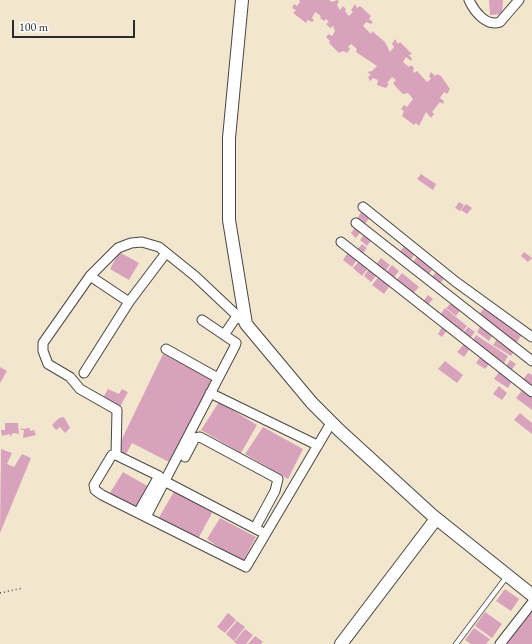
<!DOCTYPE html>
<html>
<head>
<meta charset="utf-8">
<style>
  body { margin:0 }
  #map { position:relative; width:532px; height:644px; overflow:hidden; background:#f2e7ce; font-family:"EB Garamond",serif }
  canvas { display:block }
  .scale { position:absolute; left:12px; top:20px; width:123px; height:18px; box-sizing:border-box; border:2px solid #2b2b2b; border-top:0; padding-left:5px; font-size:12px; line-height:14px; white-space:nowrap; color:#2b2b2b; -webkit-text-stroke:3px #fff; paint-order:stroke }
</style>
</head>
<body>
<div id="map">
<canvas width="532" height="644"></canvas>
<div class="scale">100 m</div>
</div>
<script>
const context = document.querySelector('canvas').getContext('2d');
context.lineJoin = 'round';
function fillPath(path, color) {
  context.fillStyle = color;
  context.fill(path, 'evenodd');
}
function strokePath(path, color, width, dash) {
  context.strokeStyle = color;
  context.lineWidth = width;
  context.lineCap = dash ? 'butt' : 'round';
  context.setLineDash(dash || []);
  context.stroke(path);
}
fillPath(new Path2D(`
  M299 0H329L332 2 337 0 339 1 337 5 340 10 343 6 346 9 345 11 349 16 353 12 351 10 355 4 357 8 360 6 371 16 369 19 373 22 371 24 366 22 363 26 371 34 372 31 385 42 390 52 394 47 392 44 395 39 398 44 400 42 412 54 409 55 412 59 411 61 406 57 403 62 409 67 411 65 414 68 413 71 414 73 417 71 427 82 431 79 429 76 431 72 435 76 437 74 441 76 450 89 447 94 444 92 440 98 444 101 443 104 440 102 432 112 434 114 431 118 426 112 419 126 416 123 414 125 402 116 404 111 401 109 404 105 407 107 413 99 408 93 403 94 397 88 393 83 396 80 392 77 387 83 389 84 386 88 377 85 378 80 373 78 370 81 368 77 371 75 367 72 372 71 377 66 356 52 357 49 351 44 348 47 350 49 347 53 343 51 339 53 329 43 330 41 326 37 329 34 332 36 335 31 333 26 330 28 326 24 329 22 326 19 324 21 320 18 321 16 315 12 312 18 314 20 312 22 308 20 306 23 293 13 296 10 292 8 294 4 297 6 300 2Z
  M489 0H503L502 14 490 15Z
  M421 174 436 184 433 190 417 179Z
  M459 202 464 205 460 211 455 208Z
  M466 204 472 208 467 214 461 210Z
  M362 211 370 217 365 224 357 219Z
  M357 225 362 230 356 238 351 233Z
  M365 233 372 239 367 246 360 240Z
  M362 244 367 248 362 254 357 250Z
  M406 244 416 252 410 261 399 253Z
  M349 251 358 258 352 267 343 260Z
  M119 252 139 263 129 280 110 269Z
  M524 252 532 258 528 262 521 256Z
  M419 254 435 266 429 274 413 262Z
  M381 258 390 265 384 273 375 266Z
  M360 260 369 267 362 276 353 268Z
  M392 265 399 271 392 280 385 274Z
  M370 267 378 273 371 282 364 276Z
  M437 271 445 277 438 286 430 279Z
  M402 273 419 287 412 295 395 282Z
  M380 275 391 284 384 294 372 285Z
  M428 295 433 299 426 307 421 304Z
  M452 302 461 309 456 316 446 308Z
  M445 308 467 326 462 332 440 315Z
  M484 308 522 335 516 343 478 316Z
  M443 325 448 329 442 337 438 334Z
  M481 325 493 334 489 341 477 332Z
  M468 327 475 332 470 338 463 333Z
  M476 335 508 356 504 363 472 342Z
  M498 338 515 350 511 356 493 345Z
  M464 344 470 348 464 357 457 352Z
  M163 354 215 379 169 462 132 443 125 456 121 453V441Z
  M481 356 490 363 485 369 476 363Z
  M510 360 516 364 510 372 505 368Z
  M445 361 463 375 457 383 438 369Z
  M0 367 7 371 0 383Z
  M499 372 512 381 508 388 494 379Z
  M528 373 532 375V388L522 381Z
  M499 386 507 393 502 400 493 394Z
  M108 389 119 394 122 389 128 392 120 407 103 398Z
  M523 389 532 396V410L516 398Z
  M219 402 257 425 241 453 201 430Z
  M520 413 532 423V434L514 420Z
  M64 417 70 428 65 433 60 427 56 430 52 425 59 418Z
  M5 423H18L19 434 13 433 10 437V434L2 436 1 430H5Z
  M21 427 22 429 30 428V431L34 430 36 435 23 438 24 430H21Z
  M263 427 303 449 288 479 245 454Z
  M1 449 12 453 7 464 14 467 22 454 31 458 0 533Z
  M123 472 156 491 142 515 108 496Z
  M175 490 213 511 198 539 158 519Z
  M220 518 256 537 242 563 207 539Z
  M505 589 519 599 511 611 496 601Z
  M532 611V644H506Z
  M485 612 502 624 492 638 475 626Z
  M228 613 236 620 225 633 217 627Z
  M237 621 245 627 234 641 226 634Z
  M474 628 490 639 486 644H471L465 640Z
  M245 629 253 635 246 644H237L234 642Z
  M255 636 263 642 261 644H248Z`), '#d9a2bc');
const service = new Path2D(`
  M456 644 508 575`);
const minor = new Path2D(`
  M469 0C474 11 486 27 500 22L519 0
  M363 207 456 282 532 337
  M356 223 532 361
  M341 242 532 392
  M90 276 129 302
  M224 335 237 316
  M166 349 218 378
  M84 373 129 302 166 253
  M210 393 317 445
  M116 455 117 410 80 389 70 377 48 364 43 351V343L90 276 118 248 131 243 142 242 159 247 195 276 246 324
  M185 457 195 438 200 437 278 479 275 491 255 528
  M166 482 260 531
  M138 513 159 476 116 455H112L94 485 95 490 102 495 246 567 331 423
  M146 517 235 346 236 343 202 320
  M500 644 532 603`);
const tertiary = new Path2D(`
  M242 0 229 138V220L246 324 312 403 339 430 432 515 532 595
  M341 644 436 519`);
strokePath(service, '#494743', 6);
strokePath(minor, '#494743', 11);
strokePath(tertiary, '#494743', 14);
strokePath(new Path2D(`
  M0 593 23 588`), '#494743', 1.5, [1, 3]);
strokePath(service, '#fff', 4.5);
strokePath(minor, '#fff', 9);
strokePath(tertiary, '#fff', 12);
</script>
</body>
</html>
